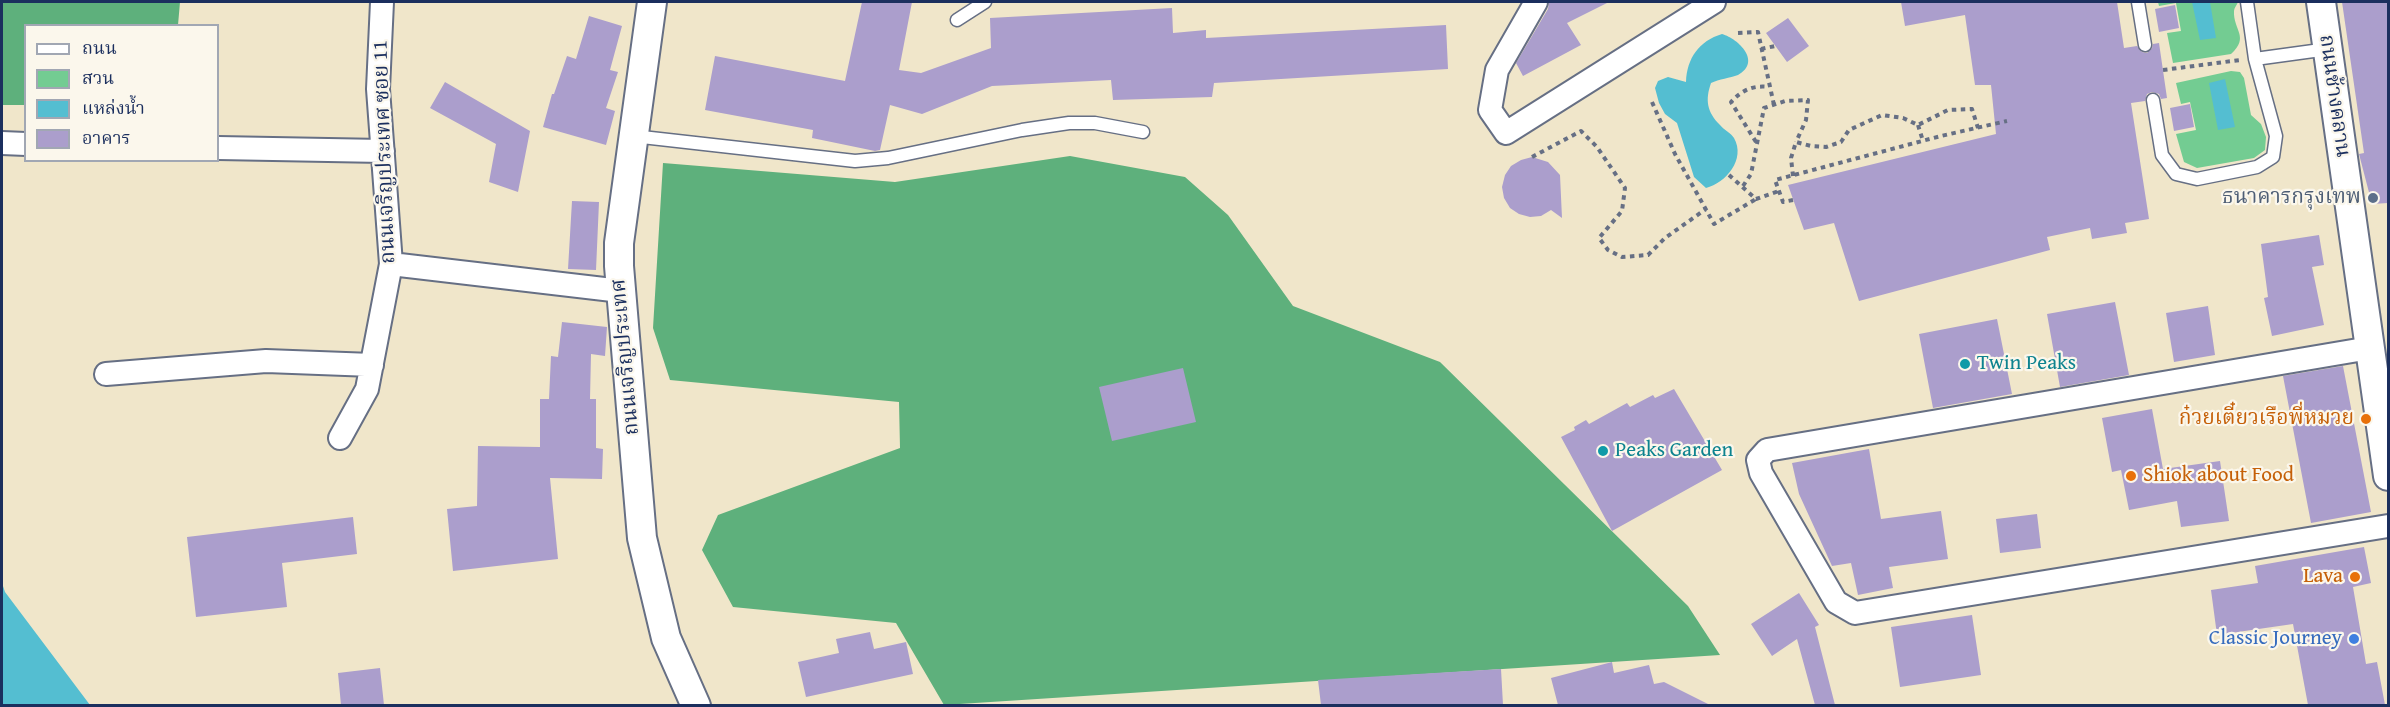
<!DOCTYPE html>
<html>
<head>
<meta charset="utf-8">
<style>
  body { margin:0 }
  #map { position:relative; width:2390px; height:707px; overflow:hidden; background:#f0e6ca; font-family:"Gentium Book Plus","Noto Serif Thai",serif }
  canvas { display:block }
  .frame { position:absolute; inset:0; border:3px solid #1b2f5e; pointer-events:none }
  .legend { position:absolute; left:24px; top:24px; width:195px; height:138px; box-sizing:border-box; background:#fbf7ec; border:2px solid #a1a7b3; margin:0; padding:8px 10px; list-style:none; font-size:18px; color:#1b2f5e }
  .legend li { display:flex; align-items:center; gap:12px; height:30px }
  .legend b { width:30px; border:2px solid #a1a7b3 }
</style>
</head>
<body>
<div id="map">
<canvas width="2390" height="707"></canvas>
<div class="frame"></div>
<ul class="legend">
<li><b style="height:8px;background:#fff"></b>ถนน</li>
<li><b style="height:16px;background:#73cc92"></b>สวน</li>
<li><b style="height:16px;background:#54bed1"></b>แหล่งน้ำ</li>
<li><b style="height:16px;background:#ab9ecc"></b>อาคาร</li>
</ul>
</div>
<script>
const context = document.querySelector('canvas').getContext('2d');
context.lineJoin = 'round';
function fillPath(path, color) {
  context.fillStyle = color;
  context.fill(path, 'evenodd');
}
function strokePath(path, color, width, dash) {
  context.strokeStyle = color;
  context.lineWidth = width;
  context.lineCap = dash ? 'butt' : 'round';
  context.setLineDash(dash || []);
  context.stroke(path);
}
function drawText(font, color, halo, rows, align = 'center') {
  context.font = font + ' "Gentium Book Plus","Noto Serif Thai",serif';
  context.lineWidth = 4.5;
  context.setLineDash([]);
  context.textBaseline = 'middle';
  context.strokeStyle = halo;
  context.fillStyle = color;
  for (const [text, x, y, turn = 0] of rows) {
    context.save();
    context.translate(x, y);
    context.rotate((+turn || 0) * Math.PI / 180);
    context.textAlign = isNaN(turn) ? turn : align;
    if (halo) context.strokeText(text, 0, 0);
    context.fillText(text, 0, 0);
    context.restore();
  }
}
fillPath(new Path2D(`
  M2158 2H2238C2237 5 2234 8 2234 11 2233 30 2250 37 2231 54L2173 63 2167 33 2181 31 2176 3 2159 6Z
  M2231 71 2240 72 2244 78 2251 115 2261 124 2266 137 2265 150 2254 158 2197 168 2184 162 2176 134 2196 130 2190 102 2181 104 2176 83Z`), '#73cc92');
fillPath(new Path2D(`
  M2 2H180L178 25 26 26 25 105H2Z
  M1070 156 1185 177 1228 215 1293 306 1440 362 1688 606 1720 655 944 705 896 623 733 607 702 550 718 515 900 448 899 402 670 380 653 328 663 163 895 182Z`), '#5eb07c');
fillPath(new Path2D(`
  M2192 2H2210L2216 38 2200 40Z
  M1722 34C1739 39 1762 62 1738 75 1730 78 1719 79 1711 83 1705 100 1707 112 1720 125 1724 130 1731 133 1734 138 1746 159 1726 183 1706 188L1694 177 1677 123 1665 114 1659 103 1655 88 1658 81 1668 77 1686 82C1687 58 1699 41 1722 34Z
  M2225 79 2235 127 2218 130 2209 83Z
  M2 583 5 592 90 705H2Z`), '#54bed1');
fillPath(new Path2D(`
  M862 2H912L899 70 921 73 991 48 990 18 1172 8 1173 33 1206 30V38L1446 25 1448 69 1214 83 1212 97 1113 100 1111 80 992 86 922 114 890 105 880 150 875 151 812 138 813 130 705 110 715 56 845 81Z
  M1549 2H1609L1567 23 1581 45 1523 76 1516 63 1548 9Z
  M1901 2H2117L2124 48 2137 46 2142 52 2147 53 2152 48 2153 44 2159 43 2167 98 2161 99 2159 94 2152 92 2147 94 2145 101 2131 103 2149 219 2125 223 2127 233 2092 239 2090 228 2047 237 2050 250 1859 301 1834 223 1804 230 1788 185 1996 134 1991 85H1975L1965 15 1905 26Z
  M2342 2H2388V203L2372 204 2359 154 2364 153Z
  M2175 5 2179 28 2159 32 2155 9Z
  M589 16 622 26 610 70 618 72 606 108 615 111 606 145 543 127 552 94H554L567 56 576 59Z
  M1788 18 1809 46 1787 62 1766 33Z
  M445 82 530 131 518 192 489 182 496 144 430 108Z
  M2190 104 2194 127 2174 131 2170 108Z
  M1532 157 1548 162 1560 175 1562 218 1551 210 1541 216 1530 217 1519 214 1510 208 1504 198 1502 187 1505 175 1511 166 1521 160Z
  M572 201 599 202 596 270 568 269Z
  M2319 235 2324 265 2312 267 2324 325 2272 336 2264 298 2268 297 2261 244Z
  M2115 302 2129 375 2060 387 2047 314Z
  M2208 306 2215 355 2174 362 2166 313Z
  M1997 319 2012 394 1933 408 1919 334Z
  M562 322 607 327 605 356 591 354 590 399H596V448L603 449 602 479 550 478 558 559 453 571 447 509 477 506 478 446 540 447V399H549L551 356 558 357Z
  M2343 366 2371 512 2311 523 2283 376Z
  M1183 368 1196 422 1112 441 1099 387Z
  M1674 389 1722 470 1612 531 1561 437 1575 430 1574 427 1586 420 1589 424 1627 403 1630 407 1653 395 1655 398Z
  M2152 409 2163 469 2220 461 2229 521 2181 527 2177 501 2129 510 2121 470 2112 472 2102 418Z
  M1869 449 1881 519 1941 511 1948 559 1889 567 1893 588 1858 595 1851 563 1832 566 1799 494 1792 463Z
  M2037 514 2041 548 2000 553 1996 519Z
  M353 517 357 554 282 563 287 607 196 617 187 537Z
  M2364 547 2371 583 2353 587 2366 664 2377 662 2385 705H2308L2293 624 2217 635 2211 590 2258 583 2255 566Z
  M1799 593 1819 625 1815 627 1835 705H1815L1797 639 1772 656 1751 624Z
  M1972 615 1981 675 1900 687 1891 627Z
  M870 632 874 649 906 642 913 674 806 697 798 662 839 653 836 639Z
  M1612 662 1614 673 1649 665 1654 684 1664 682 1710 705H1558L1551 678Z
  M380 668 384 705H341L338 673Z
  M1501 669 1503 705H1321L1318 680Z`), '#ab9ecc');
const service = new Path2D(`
  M2138 2 2145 45
  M957 20 985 2
  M2255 59 2328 49
  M2153 100 2162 155 2176 174 2197 179 2257 167 2273 157 2276 136 2255 59 2247 2
  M633 136 855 161 888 158 1022 130 1069 123H1095L1143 132`);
const minor = new Path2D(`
  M1536 2 1497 70 1490 110 1506 133 1714 2
  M2 143 26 144
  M218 148 383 151
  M391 264 621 291
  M2370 348 1767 450 1758 460 1761 473 1836 602 1855 613 2388 526
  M106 374 266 361 372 365
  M340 438 367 389 391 264 378 89 382 2`);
const tertiary = new Path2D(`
  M652 2 619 243V266L642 538 666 638 696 706
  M2321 2 2388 476`);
strokePath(service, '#666f84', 15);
strokePath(minor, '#666f84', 26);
strokePath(tertiary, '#666f84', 32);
strokePath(new Path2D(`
  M1738 33 1758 32 1774 105
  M1761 49 1775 46
  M2163 70 2240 60
  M1652 102 1675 154 1714 224 1756 199
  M1918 125 1923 141
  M1756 142 1731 102C1742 90 1753 85 1769 87
  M1532 157 1581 131 1597 147 1625 188 1622 211 1599 238 1608 250 1622 257 1648 255 1665 238 1706 209
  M1729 175 1756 199 1779 191
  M1793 176 1791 158 1796 142 1811 146 1826 147 1841 142 1849 130 1882 115 1903 118 1918 125 1948 110 1972 109 1978 128
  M1743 186 1751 174 1764 108 1785 101 1808 100 1806 120 1796 142
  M1793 200 1783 202 1775 180 1941 136 2007 121`), '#666f84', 4, [4.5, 4.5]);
strokePath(service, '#fff', 12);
strokePath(minor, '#fff', 22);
strokePath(tertiary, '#fff', 28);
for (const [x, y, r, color] of [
  [2373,198,6,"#5c6f8a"],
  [1965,364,6,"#0f9aa8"],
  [2366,419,6,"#e8710a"],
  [1603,451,6,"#0f9aa8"],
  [2131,476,6,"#e8710a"],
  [2355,577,6,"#e8710a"],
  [2354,639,6,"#3f7fe0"]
]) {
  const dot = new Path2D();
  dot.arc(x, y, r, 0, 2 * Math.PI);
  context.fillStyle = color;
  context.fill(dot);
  strokePath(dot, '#fbf7ec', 2);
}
drawText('21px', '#1b2f5e', '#fbf7ec', [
  ["ถนนช้างคลาน",2334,96,82],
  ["ถนนเจริญประเทศ ซอย 11",385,152,-92],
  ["ถนนเจริญประเทศ",626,357,-95]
]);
drawText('21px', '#4e5e75', '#fbf7ec', [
  ["ธนาคารกรุงเทพ",2361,198]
], 'right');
drawText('21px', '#0d838f', '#fbf7ec', [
  ["Twin Peaks",1977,364],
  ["Peaks Garden",1615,451]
], 'left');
drawText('21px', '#c56008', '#fbf7ec', [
  ["ก๋วยเตี๋ยวเรือพี่หมวย",2354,419],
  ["Shiok about Food",2143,476,"left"],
  ["Lava",2343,577]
], 'right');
drawText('21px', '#366cbe', '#fbf7ec', [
  ["Classic Journey",2342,639]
], 'right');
</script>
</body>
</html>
